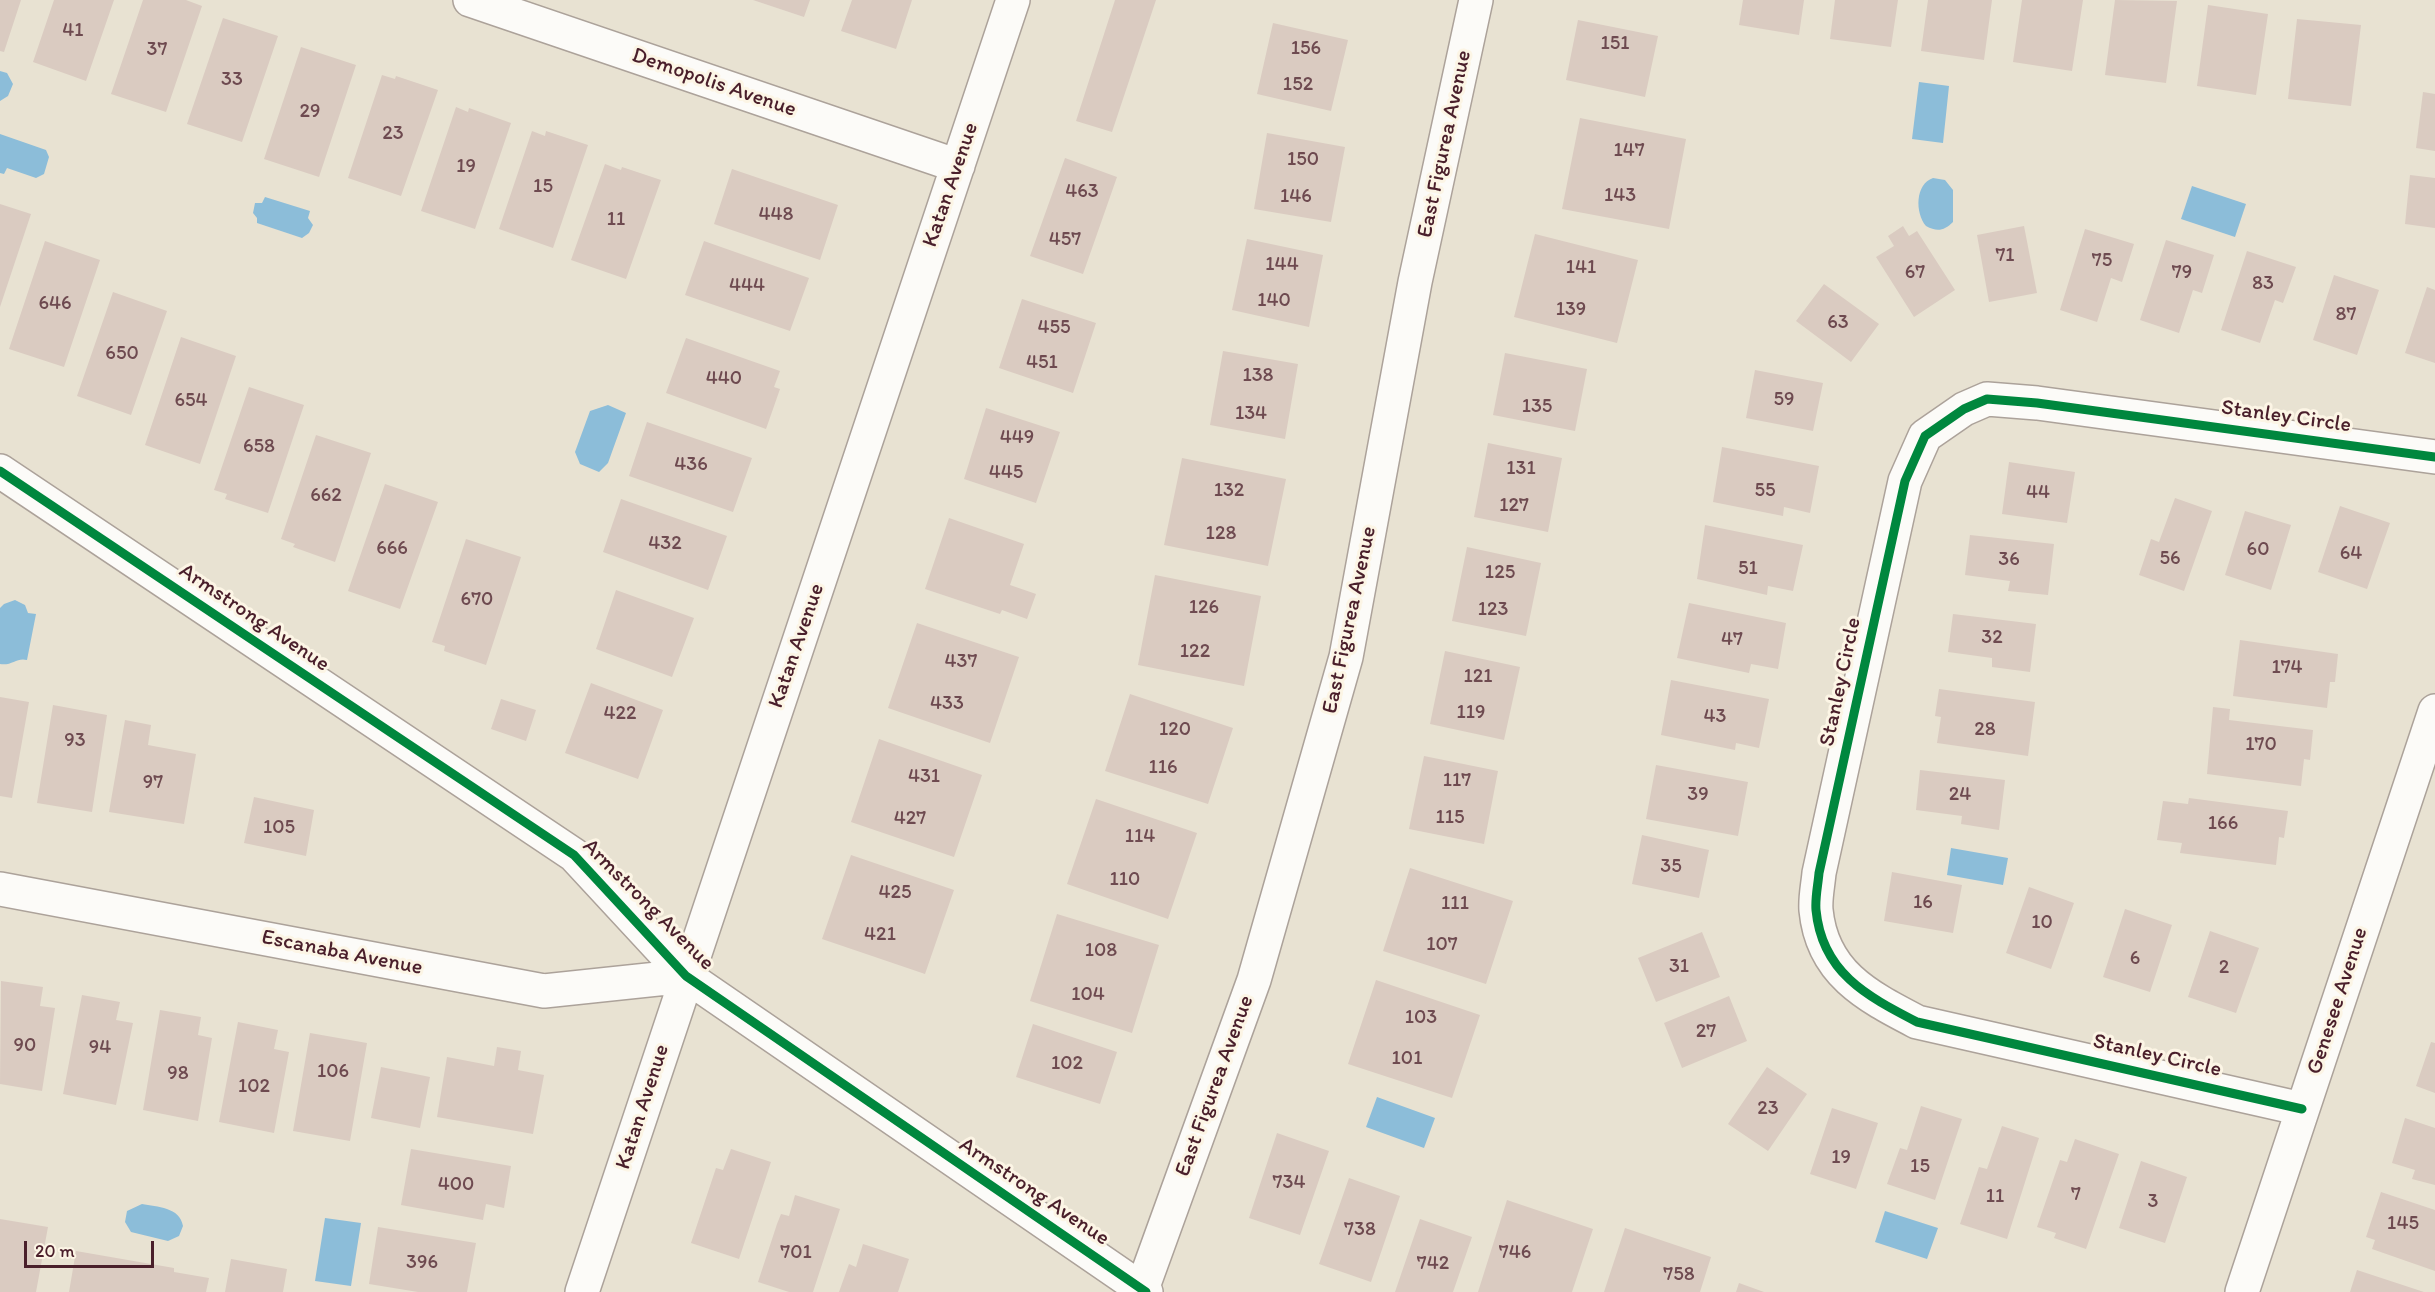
<!DOCTYPE html>
<html>
<head>
<meta charset="utf-8">
<style>
  body { margin:0 }
  #map { position:relative; width:2435px; height:1292px; overflow:hidden; background:#e8e2d2; font-family:Itim,sans-serif }
  canvas { display:block }
  .scale { position:absolute; left:24px; top:1241px; width:130px; height:27px; box-sizing:border-box; border:3px solid #4a1f2b; border-top:0; padding-left:8px; font-size:18px; line-height:21px; white-space:nowrap; color:#4a1f2b; -webkit-text-stroke:4px #fcf5e5; paint-order:stroke }
</style>
</head>
<body>
<div id="map">
<canvas width="2435" height="1292"></canvas>
<div class="scale">20 m</div>
</div>
<script>
const context = document.querySelector('canvas').getContext('2d');
context.lineJoin = 'round';
function fillPath(path, color) {
  context.fillStyle = color;
  context.fill(path, 'evenodd');
}
function strokePath(path, color, width, dash) {
  context.strokeStyle = color;
  context.lineWidth = width;
  context.lineCap = dash ? 'butt' : 'round';
  context.setLineDash(dash || []);
  context.stroke(path);
}
function drawText(font, color, halo, rows, align = 'center') {
  context.font = font + ' Itim,sans-serif';
  context.lineWidth = 6;
  context.setLineDash([]);
  context.textBaseline = 'middle';
  context.strokeStyle = halo;
  context.fillStyle = color;
  for (const [text, x, y, turn = 0] of rows) {
    context.save();
    context.translate(x, y);
    context.rotate((+turn || 0) * Math.PI / 180);
    context.textAlign = isNaN(turn) ? turn : align;
    if (halo) context.strokeText(text, 0, 0);
    context.fillText(text, 0, 0);
    context.restore();
  }
}
fillPath(new Path2D(`
  M0 71 7 73 13 84 8 96 0 101Z
  M1919 82 1949 86 1943 143 1912 139Z
  M0 134 46 150 49 157 44 174 36 178 7 168 4 174 0 173Z
  M1933 178 1945 180 1953 190V222C1944 231 1937 232 1926 226 1915 213 1915 184 1933 178Z
  M2192 186 2246 204 2235 237 2181 219Z
  M265 197 310 211 308 218 313 225 309 233 302 238 257 223V218L253 213 255 203H262Z
  M608 405 626 413 608 463 599 472 580 464 575 452 590 411Z
  M15 600 25 605 28 613 36 614 27 660C17 657 12 666 0 664V608L4 604Z
  M1951 848 2008 858 2003 885 1947 875Z
  M1377 1097 1435 1118 1424 1148 1366 1127Z
  M142 1204C157 1207 180 1207 183 1226L179 1236 168 1241 131 1232 125 1222 127 1211Z
  M1885 1211 1938 1228 1927 1259 1875 1242Z
  M325 1218 361 1223 351 1286 315 1281Z`), '#8cbdd9');
fillPath(new Path2D(`
  M0 0H21L4 52 0 51Z
  M54 0H114L86 81 33 62Z
  M143 0H186L202 6 166 112 111 94Z
  M753 0H810L804 17Z
  M852 0H912L896 49 841 31Z
  M1115 0H1156L1112 132 1076 121Z
  M1743 0H1804L1799 35 1739 25Z
  M1835 0H1898L1891 47 1830 39Z
  M1928 0H1992L1984 60 1921 51Z
  M2022 0H2083L2072 71 2013 62Z
  M2115 0 2177 1 2166 83 2105 75Z
  M2208 5 2268 14 2256 95 2197 86Z
  M223 18 278 36 242 142 187 124Z
  M2297 19 2361 25 2351 106 2288 99Z
  M1578 20 1658 36 1645 97 1566 80Z
  M1273 23 1348 40 1331 111 1257 94Z
  M301 47 356 65 319 177 264 159Z
  M382 75 395 79 396 76 438 90 401 196 348 178Z
  M2423 92 2435 94V151L2416 148Z
  M456 107 468 112 469 108 511 123 475 229 421 211Z
  M1580 118 1686 139 1669 229 1562 209Z
  M532 131 545 136 546 131 588 145 553 248 499 229Z
  M1267 133 1345 147 1331 222 1254 209Z
  M1065 158 1117 177 1083 274 1030 256Z
  M605 164 621 170 622 167 661 180 626 279 571 260Z
  M732 169 838 205 820 260 714 224Z
  M2410 175 2435 178V228L2405 224Z
  M0 204 31 214 0 307Z
  M1903 226 1909 236 1917 231 1955 290 1914 317 1876 257 1894 246 1888 236Z
  M2024 226 2037 293 1989 302 1977 235Z
  M2085 229 2134 244 2122 282 2111 278 2097 322 2060 310Z
  M1535 234 1638 260 1617 343 1514 317Z
  M1247 239 1323 255 1309 327 1232 310Z
  M2166 240 2214 255 2202 293 2193 290 2179 333 2140 320Z
  M45 241 100 260 64 367 9 349Z
  M704 241 809 278 790 331 685 295Z
  M2247 251 2296 267 2283 303 2275 300 2260 343 2221 330Z
  M2334 275 2379 290 2357 355 2313 340Z
  M1824 284 1879 324 1851 362 1796 321Z
  M2427 287 2435 290V363L2405 353Z
  M113 292 167 311 131 415 77 396Z
  M1022 299 1096 323 1073 393 999 368Z
  M181 337 236 356 200 464 145 445Z
  M686 338 780 371 774 387 780 389 766 429 666 393Z
  M1223 351 1298 364 1285 439 1210 425Z
  M1505 353 1587 369 1575 431 1493 415Z
  M1755 370 1823 383 1813 431 1746 418Z
  M249 387 304 405 268 513 225 499 227 494 214 490Z
  M986 408 1060 432 1036 503 964 479Z
  M647 422 752 458 733 512 629 476Z
  M316 435 371 453 335 562 293 547 295 544 281 539Z
  M1488 443 1562 458 1548 532 1474 517Z
  M1722 447 1819 466 1810 513 1784 507 1783 516 1713 502Z
  M1182 458 1286 479 1268 566 1164 545Z
  M2009 462 2075 472 2067 523 2002 514Z
  M385 484 438 502 400 609 348 591Z
  M2175 498 2212 511 2184 591 2139 575 2151 539 2159 542Z
  M621 499 727 536 708 590 603 552Z
  M2340 506 2390 523 2367 589 2318 572Z
  M2245 511 2291 525 2271 590 2225 575Z
  M949 518 1024 544 1010 585 1036 594 1027 619 1002 610 1000 614 925 589Z
  M1705 525 1803 545 1793 591 1768 586 1767 595 1697 579Z
  M1970 535 2054 544 2048 595 2008 591 2010 581 1965 575Z
  M466 539 521 557 486 665 444 651 445 646 432 642Z
  M1467 547 1541 563 1526 636 1452 621Z
  M1155 575 1261 596 1244 686 1138 665Z
  M616 590 694 618 672 677 596 649Z
  M1689 603 1786 623 1778 669 1751 664 1749 673 1677 658Z
  M1953 614 2036 624 2030 672 1992 667V658L1948 652Z
  M917 623 1019 657 990 743 888 708Z
  M2240 640 2338 654 2335 682H2330L2327 708 2233 696Z
  M1445 651 1520 667 1504 740 1430 724Z
  M1671 680 1769 699 1759 748 1736 743 1735 750 1661 735Z
  M591 683 663 710 638 779 565 753Z
  M1939 689 2035 702 2028 756 1937 743 1941 717 1935 716Z
  M1130 694 1233 728 1208 804 1105 771Z
  M0 697 29 702 12 798 0 796Z
  M501 699 536 710 526 741 491 729Z
  M53 705 107 715 92 812 37 803Z
  M2213 707 2230 709 2229 720 2313 730 2310 760 2304 759 2301 786 2207 774Z
  M125 720 151 725 148 745 196 754 184 824 109 812Z
  M879 739 982 775 954 857 851 822Z
  M1424 756 1498 771 1484 844 1409 829Z
  M1656 765 1748 782 1738 836 1646 819Z
  M1920 770 2005 780 1999 830 1961 824 1962 816 1916 810Z
  M254 797 314 810 306 856 244 843Z
  M2189 798 2288 811 2284 838 2279 837 2276 865 2180 853 2182 843 2157 840 2163 801 2188 804Z
  M1096 799 1197 833 1168 919 1067 884Z
  M1642 835 1709 850 1699 898 1632 884Z
  M851 855 954 890 925 974 822 939Z
  M1410 868 1513 901 1486 984 1383 951Z
  M1892 872 1962 885 1953 933 1884 921Z
  M2029 887 2074 903 2051 969 2006 953Z
  M2125 909 2172 925 2150 992 2103 977Z
  M1057 914 1159 945 1132 1033 1030 1001Z
  M2210 931 2259 948 2236 1013 2188 997Z
  M1702 932 1720 977 1656 1002 1638 958Z
  M1376 980 1480 1015 1452 1098 1348 1064Z
  M1 981 43 987 40 1006 55 1008 42 1091 0 1084Z
  M82 995 120 1002 116 1020 133 1023 116 1105 63 1094Z
  M1729 996 1747 1041 1682 1068 1664 1023Z
  M160 1010 201 1017 198 1035 212 1038 198 1121 143 1110Z
  M238 1022 278 1030 274 1049 289 1052 274 1133 219 1122Z
  M1033 1024 1117 1052 1100 1104 1016 1077Z
  M310 1033 367 1043 350 1141 293 1131Z
  M2431 1042 2435 1043V1093L2416 1086Z
  M497 1047 521 1051 518 1070 544 1075 533 1134 437 1117 447 1057 494 1066Z
  M381 1067 430 1077 420 1128 371 1118Z
  M1767 1067 1807 1094 1768 1151 1728 1124Z
  M1921 1106 1962 1119 1935 1200 1887 1184 1900 1148 1907 1150Z
  M1832 1108 1878 1123 1856 1189 1810 1174Z
  M2405 1118 2435 1128V1185L2412 1179 2415 1170 2392 1163Z
  M2002 1126 2039 1138 2007 1239 1960 1224 1979 1167 1987 1169Z
  M1277 1133 1329 1151 1300 1235 1249 1218Z
  M2075 1139 2119 1154 2086 1249 2054 1238 2056 1233 2037 1227 2060 1160 2067 1162Z
  M411 1149 511 1166 504 1208 486 1204 483 1220 401 1205Z
  M731 1149 771 1162 739 1259 691 1243 716 1168 723 1170Z
  M2141 1161 2187 1177 2165 1243 2119 1228Z
  M1349 1178 1400 1196 1371 1282 1319 1264Z
  M2381 1192 2435 1210V1271L2372 1249 2375 1240 2366 1237Z
  M795 1195 840 1209 813 1292H789L758 1282 777 1224 781 1214 789 1216Z
  M1507 1200 1593 1229 1572 1292H1478Z
  M0 1219 48 1227 36 1292H0Z
  M1420 1219 1472 1237 1453 1292H1395Z
  M378 1227 476 1243 467 1292H418L369 1284Z
  M1625 1228 1711 1257 1700 1292H1604Z
  M863 1244 909 1259 898 1292H839L849 1264 856 1267Z
  M76 1251 174 1268V1272L209 1278 206 1292H69Z
  M231 1259 287 1269 283 1292H225Z
  M2357 1270 2424 1292H2350Z
  M1739 1283 1764 1292H1736Z`), '#dacbc1');
const minor = new Path2D(`
  M470 0 958 166
  M0 471 574 855 686 976 1146 1292
  M0 889 544 991 686 976
  M2302 1109 1917 1022C1867 996 1822 973 1816 910 1815 898 1818 885 1819 873L1905 481 1925 436 1964 409 1987 399 2037 403 2435 457
  M582 1292 1013 0
  M1141 1292 1254 980 1346 657 1415 282 1476 0
  M2242 1292 2435 711`);
strokePath(minor, '#aca29a', 36);
strokePath(minor, '#fcfbf8', 33);
strokePath(new Path2D(`
  M0 471 574 855 686 976 1146 1292
  M2302 1109 1917 1022C1867 996 1822 973 1816 910 1815 898 1818 885 1819 873L1905 481 1925 436 1964 409 1987 399 2037 403 2435 457`), '#00873e', 9);
drawText('20px', '#6e4a50', null, [
  ["41",73,31],
  ["151",1615,44],
  ["156",1306,49],
  ["37",157,50],
  ["33",232,80],
  ["152",1298,85],
  ["29",310,112],
  ["23",393,134],
  ["147",1629,151],
  ["150",1303,160],
  ["19",466,167],
  ["15",543,187],
  ["463",1082,192],
  ["143",1620,196],
  ["146",1296,197],
  ["448",776,215],
  ["11",616,220],
  ["457",1065,240],
  ["71",2005,256],
  ["75",2102,261],
  ["144",1282,265],
  ["141",1581,268],
  ["67",1915,273],
  ["79",2182,273],
  ["83",2263,284],
  ["444",747,286],
  ["140",1274,301],
  ["646",55,304],
  ["139",1571,310],
  ["87",2346,315],
  ["63",1838,323],
  ["455",1054,328],
  ["650",122,354],
  ["451",1042,363],
  ["138",1258,376],
  ["440",724,379],
  ["59",1784,400],
  ["654",191,401],
  ["135",1537,407],
  ["134",1251,414],
  ["449",1017,438],
  ["658",259,447],
  ["436",691,465],
  ["131",1521,469],
  ["445",1006,473],
  ["132",1229,491],
  ["55",1765,491],
  ["44",2038,493],
  ["662",326,496],
  ["127",1514,506],
  ["128",1221,534],
  ["432",665,544],
  ["666",392,549],
  ["60",2258,550],
  ["64",2351,554],
  ["56",2170,559],
  ["36",2009,560],
  ["51",1748,569],
  ["125",1500,573],
  ["670",477,600],
  ["126",1204,608],
  ["123",1493,610],
  ["32",1992,638],
  ["47",1732,640],
  ["122",1195,652],
  ["437",961,662],
  ["174",2287,668],
  ["121",1478,677],
  ["433",947,704],
  ["119",1471,713],
  ["422",620,714],
  ["43",1715,717],
  ["120",1175,730],
  ["28",1985,730],
  ["93",75,741],
  ["170",2261,745],
  ["116",1163,768],
  ["431",924,777],
  ["117",1457,781],
  ["97",153,783],
  ["39",1698,795],
  ["24",1960,795],
  ["115",1450,818],
  ["427",910,819],
  ["166",2223,824],
  ["105",279,828],
  ["114",1140,837],
  ["35",1671,867],
  ["110",1125,880],
  ["425",895,893],
  ["16",1923,903],
  ["111",1455,904],
  ["10",2042,923],
  ["421",880,935],
  ["107",1442,945],
  ["108",1101,951],
  ["6",2135,959],
  ["31",1679,967],
  ["2",2224,968],
  ["104",1088,995],
  ["103",1421,1018],
  ["27",1706,1032],
  ["90",25,1046],
  ["94",100,1048],
  ["101",1407,1059],
  ["102",1067,1064],
  ["106",333,1072],
  ["98",178,1074],
  ["102",254,1087],
  ["23",1768,1109],
  ["19",1841,1158],
  ["15",1920,1167],
  ["734",1289,1183],
  ["400",456,1185],
  ["7",2076,1195],
  ["11",1995,1197],
  ["3",2153,1202],
  ["145",2403,1224],
  ["738",1360,1230],
  ["701",796,1253],
  ["746",1515,1253],
  ["396",422,1263],
  ["742",1433,1264],
  ["758",1679,1275]
]);
drawText('22px', '#4a1f2b', '#fcf5e5', [
  ["Demopolis Avenue",714,83,19],
  ["East Figurea Avenue",1445,144,-78],
  ["Katan Avenue",951,185,-71],
  ["Stanley Circle",2286,417,8],
  ["Armstrong Avenue",254,618,34],
  ["East Figurea Avenue",1350,620,-78],
  ["Katan Avenue",797,646,-71],
  ["Stanley Circle",1841,682,-78],
  ["Armstrong Avenue",648,905,45],
  ["Escanaba Avenue",342,953,11],
  ["Genesee Avenue",2338,1001,-72],
  ["Stanley Circle",2157,1056,13],
  ["East Figurea Avenue",1215,1086,-70],
  ["Katan Avenue",643,1107,-72],
  ["Armstrong Avenue",1034,1192,34]
]);
</script>
</body>
</html>
